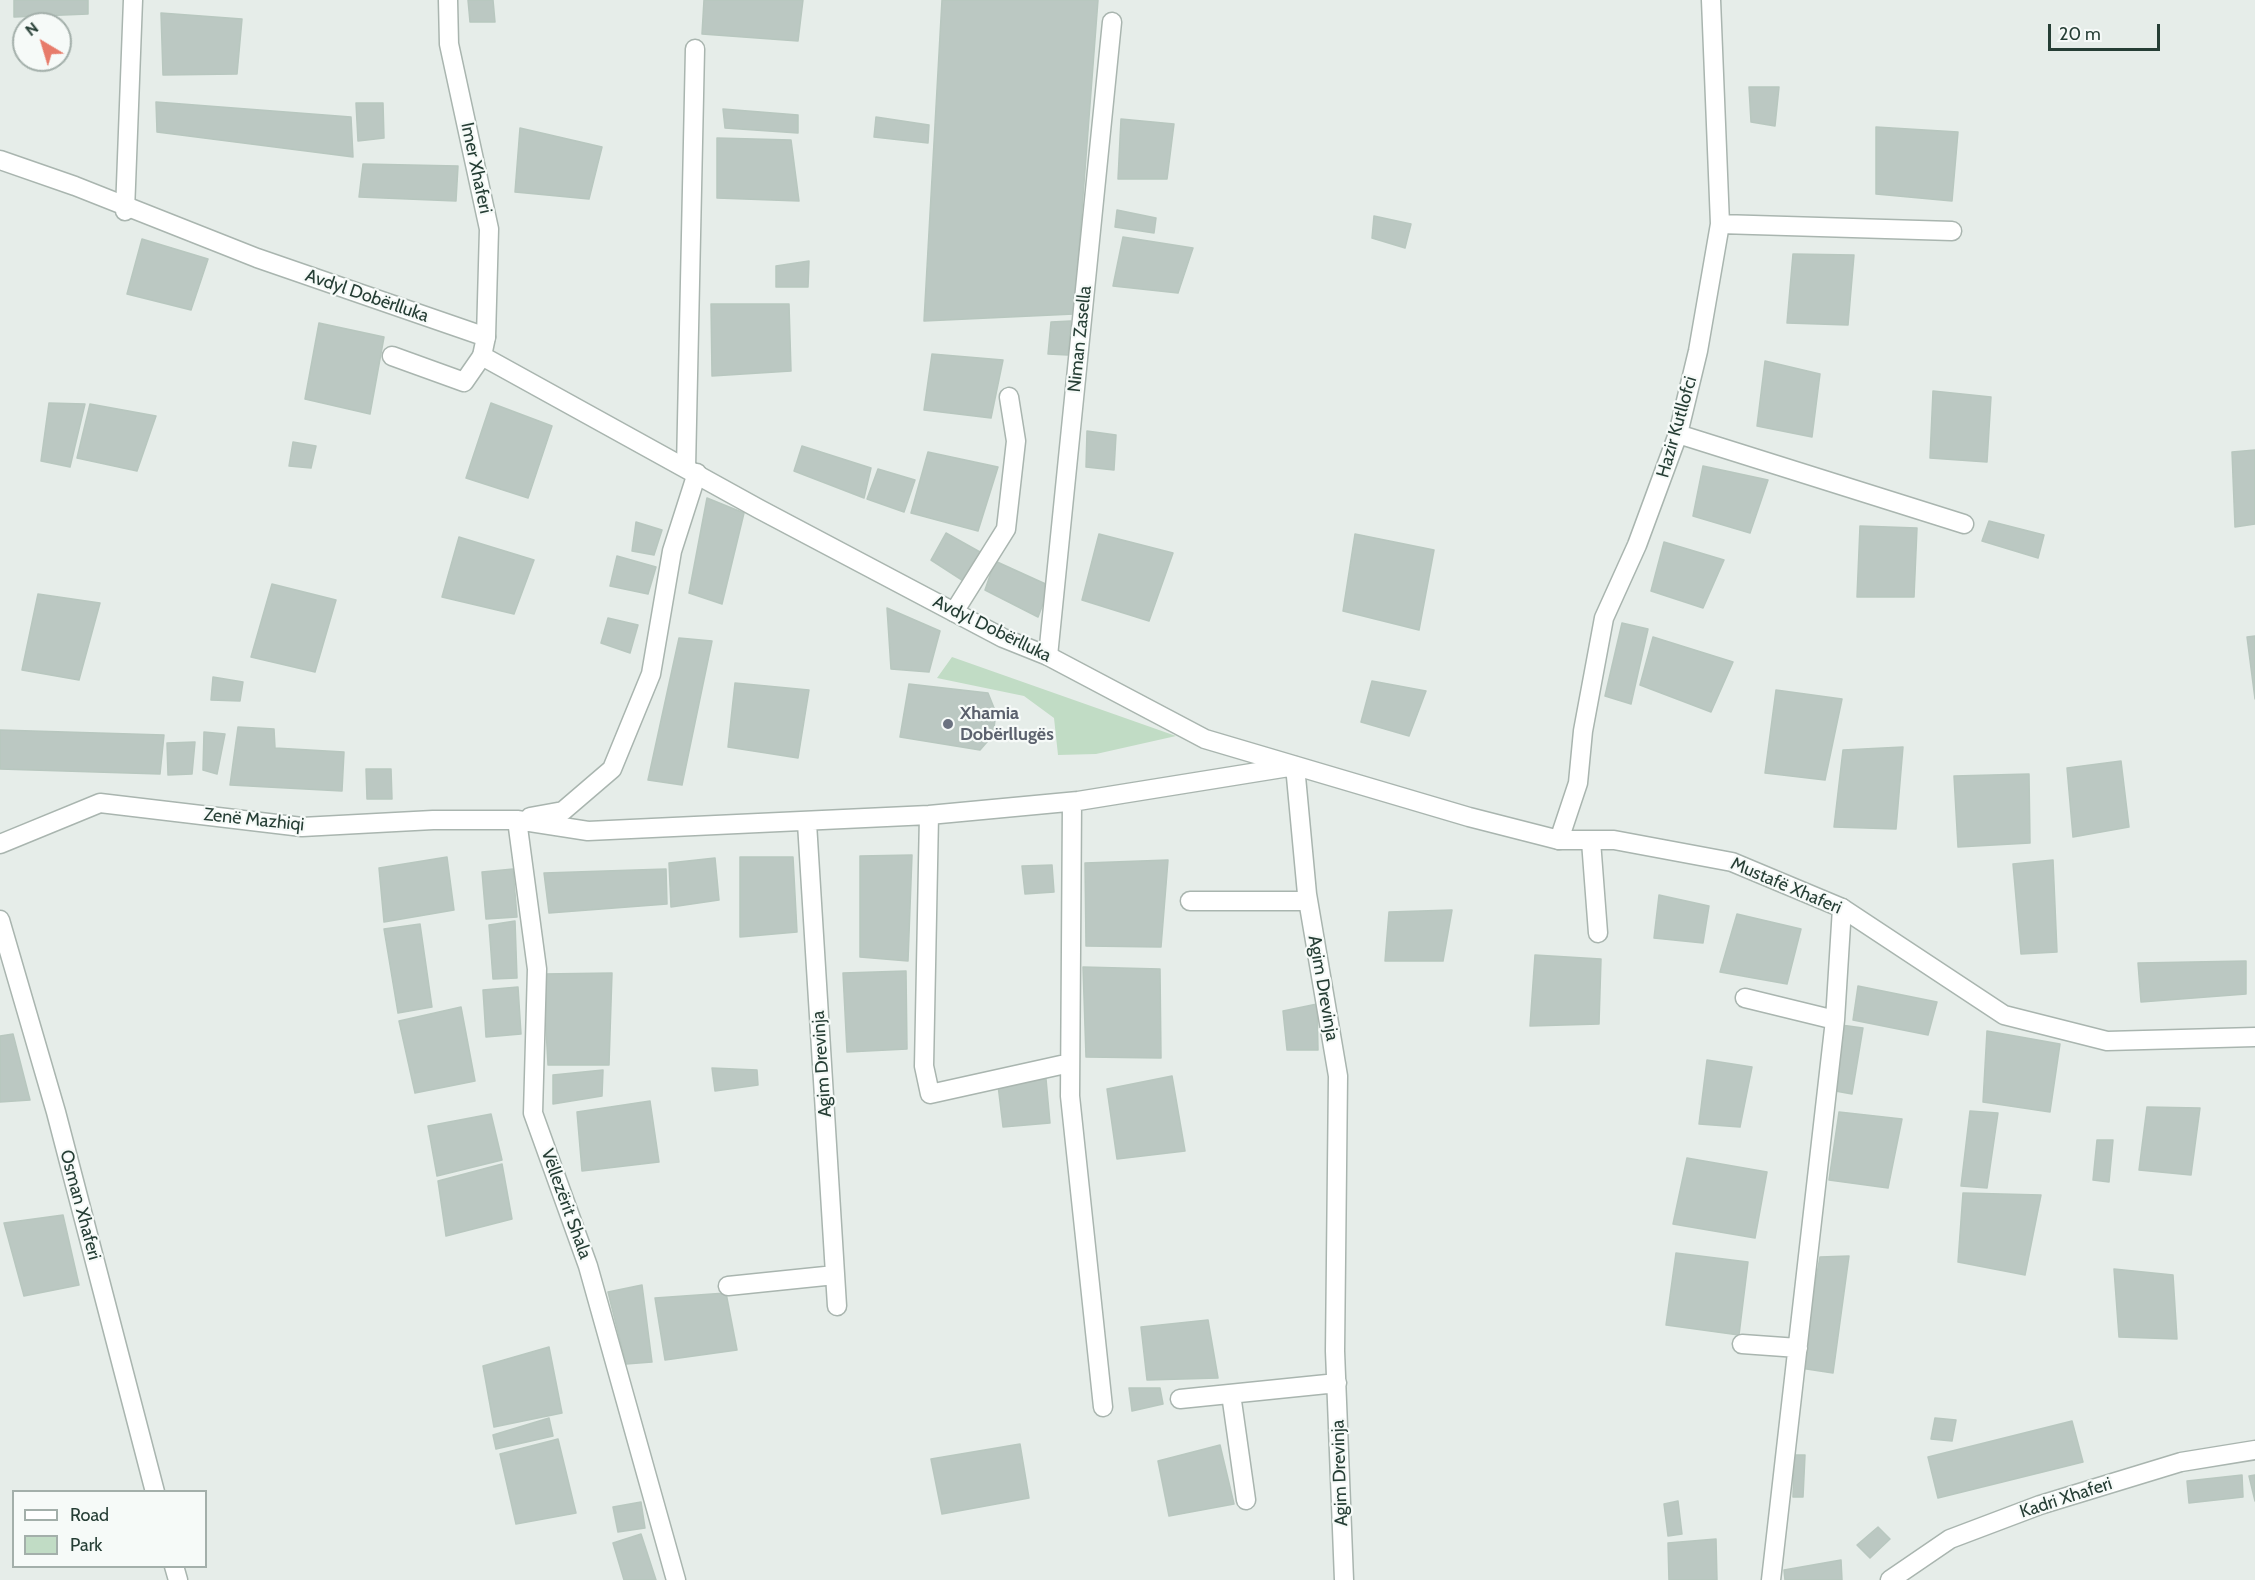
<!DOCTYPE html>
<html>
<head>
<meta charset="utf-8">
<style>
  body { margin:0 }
  #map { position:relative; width:2255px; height:1580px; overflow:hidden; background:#e6ede9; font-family:Cabin,sans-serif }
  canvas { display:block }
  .legend { position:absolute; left:12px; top:1490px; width:195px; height:78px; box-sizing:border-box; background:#f6faf8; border:2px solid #a3afaa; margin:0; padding:8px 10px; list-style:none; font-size:18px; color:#263e35 }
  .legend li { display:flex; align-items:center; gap:12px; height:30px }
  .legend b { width:30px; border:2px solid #a3afaa }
  .north { position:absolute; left:12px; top:12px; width:60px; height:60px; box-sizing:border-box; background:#f6faf8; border:2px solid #a3afaa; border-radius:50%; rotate:322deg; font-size:16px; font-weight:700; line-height:24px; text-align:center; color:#263e35 }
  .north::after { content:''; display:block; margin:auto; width:21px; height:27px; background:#e77b6a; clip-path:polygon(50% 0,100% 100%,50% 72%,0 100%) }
  .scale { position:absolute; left:2048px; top:24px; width:112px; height:27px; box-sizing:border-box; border:3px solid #263e35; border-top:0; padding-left:8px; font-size:18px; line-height:21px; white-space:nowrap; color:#263e35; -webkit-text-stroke:4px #f6faf8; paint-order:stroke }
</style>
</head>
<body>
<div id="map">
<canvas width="2255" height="1580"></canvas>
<ul class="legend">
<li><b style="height:8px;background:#fff"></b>Road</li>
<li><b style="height:16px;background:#c1dcc5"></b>Park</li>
</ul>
<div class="north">N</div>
<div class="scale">20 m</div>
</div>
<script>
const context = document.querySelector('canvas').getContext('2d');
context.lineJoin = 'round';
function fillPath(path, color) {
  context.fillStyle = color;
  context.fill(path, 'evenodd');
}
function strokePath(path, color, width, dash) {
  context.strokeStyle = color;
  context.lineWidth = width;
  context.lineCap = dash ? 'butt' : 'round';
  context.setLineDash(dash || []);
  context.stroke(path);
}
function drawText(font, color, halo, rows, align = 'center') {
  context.font = font + ' Cabin,sans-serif';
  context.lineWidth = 4.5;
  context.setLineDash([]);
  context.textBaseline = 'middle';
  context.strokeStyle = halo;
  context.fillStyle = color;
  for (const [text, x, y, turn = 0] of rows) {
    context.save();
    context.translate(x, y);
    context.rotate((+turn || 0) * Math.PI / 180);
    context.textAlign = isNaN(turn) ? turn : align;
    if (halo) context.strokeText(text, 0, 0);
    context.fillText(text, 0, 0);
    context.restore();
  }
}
fillPath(new Path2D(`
  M952 657 1176 736 1096 754 1058 755 1054 718 1024 696 937 678Z`), '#c1dcc5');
const building = new Path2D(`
  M14 0H88V14L14 17Z
  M468 0H493L495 22H470Z
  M704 0H803L798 41 702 34Z
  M942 0H1098L1074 314 924 321Z
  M161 13 242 19 237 74 163 75Z
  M1749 87H1779L1775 126 1751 122Z
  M156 102 351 117 353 157 157 132Z
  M356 103H383L384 138 358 141Z
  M723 109 798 115V133L725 128Z
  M876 117 929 125 928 143 874 137Z
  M1121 119 1174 124 1167 179H1118Z
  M1876 127 1958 132 1952 201 1876 194Z
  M520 128 602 147 589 199 515 192Z
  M717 138 791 140 799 201 717 198Z
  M363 164 458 166 456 201 359 197Z
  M1117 210 1156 218 1154 233 1115 227Z
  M1374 216 1411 224 1405 248 1372 238Z
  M1123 237 1193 248 1178 293 1113 286Z
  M142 239 208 259 191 310 127 294Z
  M1793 254 1854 255 1848 325 1787 323Z
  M809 261 808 287H776V266Z
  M711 304H789L791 371 712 376Z
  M1071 321 1068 355 1048 354 1051 322Z
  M319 323 384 337 370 414 305 399Z
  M932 354 1003 360 991 418 924 410Z
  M1765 361 1820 374 1812 437 1757 426Z
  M1933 391 1991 397 1987 462 1930 458Z
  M49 403 85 404 70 467 41 461Z
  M491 403 552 426 528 498 466 478Z
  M90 404 156 416 137 471 77 458Z
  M1087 431 1116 435 1114 470 1086 467Z
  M293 442 316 446 311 468 289 466Z
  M802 446 871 468 864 498 794 471Z
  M2255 450V524L2235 527 2232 452Z
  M928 452 998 467 978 531 911 513Z
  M1703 466 1768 480 1750 533 1693 516Z
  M878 469 915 480 904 512 867 499Z
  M707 498 744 513 722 604 689 593Z
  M1989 521 2044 535 2038 558 1982 541Z
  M636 522 662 530 654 555 632 551Z
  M1860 526 1917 528 1914 597H1857Z
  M946 533 980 552 965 582 931 560Z
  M1099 534 1173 553 1149 621 1082 600Z
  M1355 534 1434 550 1419 630 1343 611Z
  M459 537 534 560 514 614 442 597Z
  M1664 542 1724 560 1703 608 1651 591Z
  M617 556 656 567 648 594 610 586Z
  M995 561 1050 586 1038 617 985 590Z
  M272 584 336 600 315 672 251 657Z
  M38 594 100 603 79 680 22 670Z
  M887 608 940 631 929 672 891 669Z
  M608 618 638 625 630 653 601 643Z
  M1622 623 1648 629 1631 704 1605 696Z
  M2255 636V699L2247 637Z
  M1653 637 1733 662 1711 712 1640 685Z
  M679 638 712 641 682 785 648 780Z
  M213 677 243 682 240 701 211 700Z
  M1372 681 1426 691 1409 736 1361 722Z
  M735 683 809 690 798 758 728 747Z
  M909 684 988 693 996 713 993 735 980 750 900 737Z
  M1776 690 1842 699 1825 780 1765 773Z
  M238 727 274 729 275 748 344 752 342 791 230 785Z
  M0 730 164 735 160 774 0 769Z
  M204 732 225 734 217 774 203 770Z
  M195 742 192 774 168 775 167 743Z
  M1903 747 1896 829 1834 827 1843 750Z
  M2121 761 2129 827 2073 837 2067 768Z
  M366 769H391L392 799H367Z
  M2029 774 2030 843 1958 847 1954 776Z
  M912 855 908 961 860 957V856Z
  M447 857 454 910 384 922 379 868Z
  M740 857H793L797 932 740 937Z
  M715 858 719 900 671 907 669 863Z
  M1168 860 1161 947 1086 946 1085 863Z
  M2053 860 2057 952 2021 954 2013 864Z
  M1052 865 1054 892 1025 894 1022 866Z
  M513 869 517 917 486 919 482 872Z
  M666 869 667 904 549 913 544 873Z
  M1659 895 1709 906 1703 943 1654 938Z
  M1452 910 1443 961H1385L1389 912Z
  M1737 914 1801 929 1787 984 1720 972Z
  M515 921 517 978 493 979 489 925Z
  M420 924 432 1007 398 1013 384 929Z
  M1535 955 1601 959 1599 1024 1530 1026Z
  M2246 961V994L2141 1002 2138 963Z
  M1083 967 1160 969 1161 1058 1086 1057Z
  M906 971 907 1049 847 1052 843 973Z
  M612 973 609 1065H548L543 974Z
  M1858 986 1937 1002 1928 1035 1853 1020Z
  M518 987 521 1034 486 1037 483 990Z
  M1317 1004 1318 1050H1287L1283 1011Z
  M461 1007 475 1081 415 1093 399 1021Z
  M1841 1025 1863 1028 1852 1094 1830 1090Z
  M1987 1031 2060 1044 2050 1112 1983 1102Z
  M13 1034 30 1100 0 1102V1036Z
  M1707 1060 1752 1067 1740 1127 1699 1124Z
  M712 1068 757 1070 758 1085 715 1091Z
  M603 1070 602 1096 553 1104V1075Z
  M1172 1076 1185 1151 1117 1159 1107 1089Z
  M1046 1079 1050 1123 1003 1127 998 1085Z
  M650 1101 659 1162 582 1171 577 1112Z
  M2147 1107 2200 1108 2191 1175 2139 1170Z
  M1970 1111 1998 1113 1987 1188 1961 1186Z
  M1839 1112 1902 1119 1888 1188 1829 1180Z
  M491 1114 502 1160 437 1176 428 1126Z
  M2097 1140H2113L2109 1182 2093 1180Z
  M1687 1158 1767 1172 1755 1238 1673 1224Z
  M502 1164 512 1219 446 1236 438 1181Z
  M1963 1193 2041 1195 2025 1275 1958 1262Z
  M63 1215 79 1285 24 1296 4 1223Z
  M1676 1253 1748 1262 1739 1335 1666 1325Z
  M1849 1256 1833 1373 1800 1368 1820 1257Z
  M2114 1269 2173 1275 2177 1339 2119 1337Z
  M642 1285 652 1362 626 1364 608 1292Z
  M726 1293 737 1350 665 1360 655 1298Z
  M1208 1320 1218 1378 1147 1380 1141 1327Z
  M549 1347 562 1413 494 1427 483 1366Z
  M1129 1388H1160L1163 1404 1132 1411Z
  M549 1418 553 1436 496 1449 493 1435Z
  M1935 1418 1956 1420 1952 1441 1931 1439Z
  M2072 1421 2083 1462 1938 1498 1928 1457Z
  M558 1439 576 1513 516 1524 500 1454Z
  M1020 1444 1029 1498 942 1514 931 1459Z
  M1220 1445 1234 1504 1169 1516 1158 1461Z
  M1794 1455H1805L1803 1497H1793Z
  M2242 1475 2243 1497 2189 1503 2187 1481Z
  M2255 1475V1501L2249 1476Z
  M1678 1501 1682 1534 1668 1536 1664 1504Z
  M641 1502 645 1528 618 1532 613 1507Z
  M1878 1527 1890 1539 1870 1558 1857 1545Z
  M641 1534 656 1580H624L613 1543Z
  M1716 1539 1717 1580H1669L1668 1543Z
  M1841 1560 1842 1580H1785L1784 1570Z`);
fillPath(building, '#bbc8c2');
strokePath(building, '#b8c7bf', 1.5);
const minor = new Path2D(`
  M448 0 449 44 489 229 486 337
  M125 211 133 0
  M1720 224 1952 231
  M392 356 464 382 482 356
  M1678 434 1964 524
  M686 468 695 49
  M954 612 1006 529 1016 441 1009 397
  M1048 656 1112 22
  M1072 802 1070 1096 1103 1407
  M929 815 924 1066 930 1094 1070 1063
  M530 817 563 811 612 769 651 674 672 551 697 473
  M517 820 537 969 533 1113 588 1266 676 1580
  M807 823 837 1306
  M1559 840 1578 783 1583 731 1604 618 1637 545 1678 434 1698 351 1720 224 1711 0
  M1591 841 1598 933
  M0 844 100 803 302 827 433 820H517L588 831 929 815 1078 801 1295 766 1307 894 1338 1076 1335 1351 1344 1580
  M1190 901H1308
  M0 920 56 1112 155 1492
  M1745 998 1835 1020
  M728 1286 835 1275
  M1742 1344 1798 1348
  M1231 1394 1246 1500
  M1180 1399 1337 1383
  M174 1566 178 1580
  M1771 1580 1835 1020 1842 908
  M1890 1580 1950 1539 2040 1505 2181 1462 2255 1450`);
const tertiary = new Path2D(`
  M0 160 75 186 257 258 486 337 482 356 759 509 1003 638 1048 656 1205 739 1469 817 1559 840H1614L1732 862 1842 908 2004 1015 2107 1041 2255 1037`);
strokePath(minor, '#a9b5af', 21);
strokePath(tertiary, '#a9b5af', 21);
strokePath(minor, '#fff', 18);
strokePath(tertiary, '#fff', 18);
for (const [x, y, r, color] of [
  [948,724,6,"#6b7280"]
]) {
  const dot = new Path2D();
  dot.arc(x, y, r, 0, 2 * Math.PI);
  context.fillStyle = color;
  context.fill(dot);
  strokePath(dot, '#f6faf8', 2);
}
drawText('18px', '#263e35', '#f6faf8', [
  ["Imer Xhaferi",476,168,78],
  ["Avdyl Dobërlluka",367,296,19],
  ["Niman Zasella",1080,339,-84],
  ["Hazir Kutllofci",1677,427,-74],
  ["Avdyl Dobërlluka",992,629,26],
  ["Zenë Mazhiqi",254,820,6],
  ["Mustafë Xhaferi",1786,886,23],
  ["Agim Drevinja",1323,988,80],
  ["Agim Drevinja",822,1064,-94],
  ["Vëllezërit Shala",566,1204,70],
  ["Osman Xhaferi",80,1205,75],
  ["Agim Drevinja",1340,1473,-92],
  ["Kadri Xhaferi",2066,1498,-18]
]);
drawText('bold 18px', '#5b616d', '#f6faf8', [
  ["Xhamia",960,714],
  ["Dobërllugës",960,735]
], 'left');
</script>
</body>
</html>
